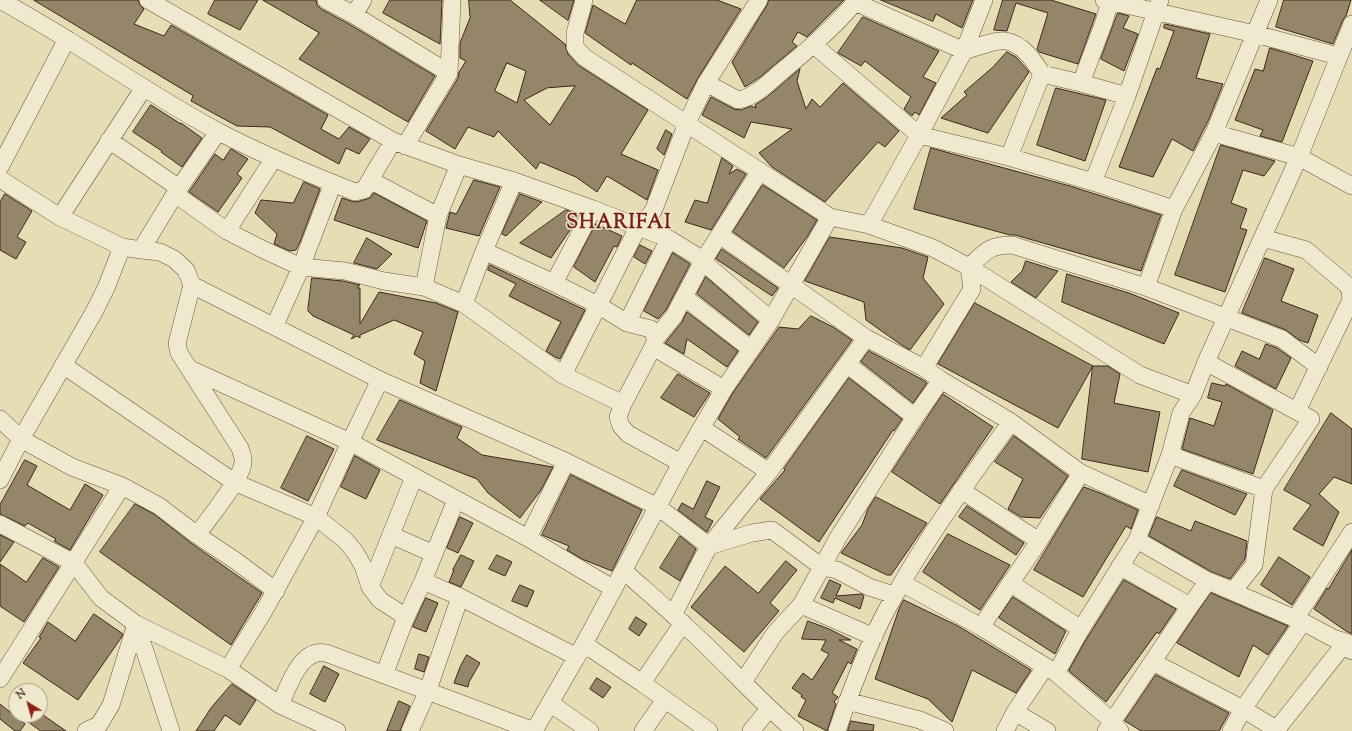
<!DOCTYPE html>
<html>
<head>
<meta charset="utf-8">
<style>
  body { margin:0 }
  #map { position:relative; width:1352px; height:731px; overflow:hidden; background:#e7ddb5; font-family:"Sorts Mill Goudy",serif }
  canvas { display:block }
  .north { position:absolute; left:8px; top:683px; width:40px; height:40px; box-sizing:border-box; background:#efe9cf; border:1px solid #a89c86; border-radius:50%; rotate:323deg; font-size:11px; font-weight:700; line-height:16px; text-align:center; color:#3d2818 }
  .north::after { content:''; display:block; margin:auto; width:14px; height:18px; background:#8f2418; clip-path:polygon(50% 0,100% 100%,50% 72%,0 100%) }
</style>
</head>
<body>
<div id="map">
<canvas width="1352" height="731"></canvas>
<div class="north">N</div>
</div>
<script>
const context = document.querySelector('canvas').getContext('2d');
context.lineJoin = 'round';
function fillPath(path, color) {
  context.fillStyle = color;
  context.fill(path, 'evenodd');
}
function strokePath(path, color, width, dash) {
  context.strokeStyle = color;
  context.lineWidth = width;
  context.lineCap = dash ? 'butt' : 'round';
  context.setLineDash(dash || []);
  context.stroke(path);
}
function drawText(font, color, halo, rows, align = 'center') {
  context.font = font + ' "Sorts Mill Goudy",serif';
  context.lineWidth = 3;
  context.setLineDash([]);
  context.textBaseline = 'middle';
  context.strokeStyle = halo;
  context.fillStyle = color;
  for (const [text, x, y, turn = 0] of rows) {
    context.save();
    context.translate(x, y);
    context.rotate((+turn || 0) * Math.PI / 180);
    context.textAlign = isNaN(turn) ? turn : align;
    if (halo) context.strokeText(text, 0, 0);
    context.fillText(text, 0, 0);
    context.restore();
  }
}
const building = new Path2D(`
  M34 0H138L140 5 144 9 134 24 164 36 171 25 328 115 321 129 339 139 349 127 370 139 359 154 346 148 339 164 270 127 237 126 191 101 193 96Z
  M215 0H258L240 30 208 14Z
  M263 0H316L317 5 321 9 349 24 435 76 408 122 299 59 319 33Z
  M390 0H442L440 44 383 13Z
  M469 0H510L565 44 568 54 578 65 648 110 621 154 658 170 647 200 607 176 597 192 576 177 540 162 536 169 498 131 494 137 468 127 455 149 426 131 458 78 459 72 466 61 460 58V43L470 18ZM507 63 526 71 517 103 495 91ZM575 86 550 125 524 100 547 88Z
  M540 0H574L568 20Z
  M637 0H717L741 9 698 78 687 99 632 63 631 65 585 33 593 5 625 24Z
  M769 0H844L807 37 798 32 792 42 797 46 760 77 745 87 732 62 767 5Z
  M881 0H973L962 28 936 14 933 21Z
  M1003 0H1051L1096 14 1078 64 1039 52 1037 49 1048 13 1016 3 1007 31 994 30Z
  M1284 0H1351L1346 16 1343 20 1333 44 1276 27Z
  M1118 13 1129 16 1123 28 1138 34 1124 71 1101 59Z
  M863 17 939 51 923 77 936 83 919 115 915 112 912 116 904 109 911 97 865 61 861 66 838 53Z
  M1165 24 1210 34 1196 78 1223 84 1209 119 1193 151 1172 139 1153 177 1119 167 1157 68 1160 69 1174 31 1164 28Z
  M1270 48 1313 61 1282 142 1260 136 1263 130 1235 120 1255 69 1263 71Z
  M1007 52 1016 57 1029 72 988 133 941 118 967 95 964 92 993 67Z
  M800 69 797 81 806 109 812 99 820 107 843 83 899 131 885 147 878 142 825 202 772 167 759 153 792 129 751 122 744 138 702 115 711 97 734 109 741 110 751 106 756 108 755 105 767 97Z
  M1056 88 1106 100 1085 161 1037 145Z
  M151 105 181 124V123L202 138 182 167 161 152 162 151 133 132Z
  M666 130 672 134 664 155 657 149Z
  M1221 145 1275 161 1264 176 1243 170 1231 203 1247 209 1240 228 1247 230 1225 292 1175 275Z
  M931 148 1070 186 1161 215 1141 271 1015 235H1010L914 209Z
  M231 149 248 159 237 174 242 178 218 212 189 192 215 154 223 160Z
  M722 158 733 166 729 174 737 169 746 174 711 230 685 222 695 200 707 203Z
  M474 180 500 187 479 236 446 228 450 212 456 214Z
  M304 182 320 189 300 242 296 250 290 251 274 244 277 234 255 213 261 200 293 203Z
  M763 185 817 220 807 237 784 268 733 232Z
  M374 193 427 221 418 248 334 220 342 198 351 201 357 202 370 198Z
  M5 194 32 211 17 237 26 242 16 259 0 250V202Z
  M520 194 542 202 506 236 502 234Z
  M566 210 579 215 570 230 551 258 520 243Z
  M596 224 622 236 617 247 614 246 595 282 574 267Z
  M830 237 902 248 928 257 923 278 944 304 910 350 900 344 866 320 864 302 805 281Z
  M367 238 392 254 377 269 354 263Z
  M640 245 652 251 645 264 634 257Z
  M722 249 778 288 772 296 716 259Z
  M673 253 690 264 666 310 658 319 644 311Z
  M1265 258 1294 269 1281 301 1318 315 1308 343 1299 340 1286 330 1242 313Z
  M1026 261 1058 271 1036 298 1011 282 1022 271Z
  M490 265 585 310 560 359 555 357 546 351 561 322 509 296 516 284 488 270Z
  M1067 274 1129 293 1179 313 1164 344 1062 302Z
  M706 277 758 322 749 335 697 294Z
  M312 278 343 281 360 285 357 288H360V324L379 292 436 303 458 312 436 391 420 383 425 361 414 354 423 332 394 320 360 335V338L357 336 351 339 354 335 313 316 308 311Z
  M975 303 1093 366 1058 428 938 364Z
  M687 312 738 351 727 367 687 339 684 354 665 343 682 322Z
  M811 316 833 327 852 340 766 458 738 439 740 437 718 419 732 394 779 327 798 329Z
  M1266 344 1277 348 1291 358 1276 389 1235 366 1242 351 1259 359Z
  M869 351 925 381 927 383 913 403 861 362Z
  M1093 366H1108L1120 374 1114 403 1160 412 1148 472 1082 459Z
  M678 374 710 393 694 417 661 398Z
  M849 378 902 419 894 431 893 430 819 542 760 499 785 470 784 469Z
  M1212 383 1225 386 1226 384 1273 410 1253 474 1182 449 1190 418 1214 426 1222 402 1208 398Z
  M943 394 993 427 940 504 892 472Z
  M400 400 462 427 457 438 482 455 553 467 541 490 520 518 488 493 477 479 377 440Z
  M1331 413 1352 429V484L1334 477 1319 494 1339 512 1323 546 1293 529 1311 505 1284 490Z
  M307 436 334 449 308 501 281 488Z
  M1014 436 1068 476 1040 518 1021 517 1008 509 1023 479 995 462Z
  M355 456 380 470 366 499 341 487Z
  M25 460 37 466 27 485 70 510 85 484 103 495 70 550 54 541 56 539 28 523 25 526 0 514V505Z
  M1182 470 1247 494 1235 515 1174 486Z
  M571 475 642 510 612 571 582 559 567 550 569 546 542 535Z
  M707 481 720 487 705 517 713 521 707 532 678 510 682 503 693 509Z
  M1084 487 1100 493 1138 510 1131 529 1126 526 1083 597 1034 570Z
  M876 497 927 523 891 575H887L841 553 862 525 868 509Z
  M135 504 154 514 191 543 262 593 231 645 100 552Z
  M967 506 1024 543 1016 555 959 517Z
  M460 517 473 523 458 553 447 548Z
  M1157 517 1191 531 1195 521 1247 541 1245 559 1230 579 1212 572 1149 536Z
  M948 534 1010 565 980 610 923 572Z
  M0 535 14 542 0 562Z
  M680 536 696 549 680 581 660 568Z
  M1352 550V634L1346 631 1314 609 1327 588 1328 589Z
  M461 555 474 561 461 587 449 582 454 570H453Z
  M497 555 512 562 505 576 489 569Z
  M1279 557 1310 577 1292 605 1261 585Z
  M43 558 59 567 24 622 0 606V564L26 582Z
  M786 561 797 570 770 603 779 611 744 652 691 607 725 566 758 593Z
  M830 580 841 585 836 596 862 594 864 596 860 609 835 598 833 603 821 598Z
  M1124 580 1176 609 1159 634 1157 632 1106 702 1069 671V670L1084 643Z
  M520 585 534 591 527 607 512 601Z
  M1211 593 1288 626 1268 655 1253 645 1239 677 1177 643Z
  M1013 597 1066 631 1055 654 999 618Z
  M426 598 438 603 426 632 413 627Z
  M904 600 958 626 1031 670 1016 693 972 670 952 722 928 699 875 679 899 609Z
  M94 614 123 634 121 638 78 700 23 663 41 638 39 637 48 622 75 641Z
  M636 617 647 624 639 636 629 629Z
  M808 621 829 629 851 640H839L857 649 851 664 848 662 832 693 838 697 834 702 836 704 827 731 798 716 806 700 801 697 802 695 792 688 803 673 812 680 829 654 821 650 826 640 802 639Z
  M419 654 429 657 424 672 415 669Z
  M467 655 480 663 469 682 468 687 454 683 460 667Z
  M324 666 339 674 325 702 310 694Z
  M1156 675 1229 713 1219 731H1141L1125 721Z
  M597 678 611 687 603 698 590 689Z
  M232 684 256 700 240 725 225 715 214 731H196L211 708Z
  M399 701 410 706 400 731H387Z
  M0 704 25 724 20 731H15L0 719Z
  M19 715H43L66 731H41Z
  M851 721 874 725 873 731H848Z`);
fillPath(building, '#95866a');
strokePath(building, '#3d2818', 1);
const street = new Path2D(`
  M0 0C23 13 46 26 68 40 118 71 167 104 219 132 263 155 309 174 355 192L364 190 393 141
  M148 0 393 141 459 165 514 181 593 209 669 239 695 255 771 320
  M326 0 354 15 449 73
  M584 0 575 33V47L584 57 818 209 830 217 869 225 933 248 969 267 1140 375 1193 395
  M1104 0 1255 34 1338 56
  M855 2 964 51C974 48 997 39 1006 41 1023 44 1034 61 1042 74L1081 83 1127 96
  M354 15 363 0
  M814 45 919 135 1009 157 1093 182 1174 209
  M706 83 738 100C755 97 768 83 781 72 808 50 835 27 857 0
  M1081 83 1104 22 1110 1
  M1214 133 1299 157 1352 186
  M109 140 179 188
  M405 146 449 73 452 0
  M1009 157 1042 74
  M0 167 67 39
  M0 179 60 217 122 247 141 250 160 252 174 259 186 270 192 285 177 343 179 353 240 448C241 452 244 458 243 463 241 480 208 519 197 535
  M370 180 438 216
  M1093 182 1127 96 1160 0
  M175 194 227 231 264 250 301 267 345 271 384 281 424 287 464 304 563 375 623 404
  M60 217 143 89
  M869 225 919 135 964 51 984 0
  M227 231 274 158
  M720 235 866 338 924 368 941 380 1011 422 1081 473 1039 541 981 627
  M1263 238 1306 250 1347 285 1350 290 1351 300 1297 411
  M141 250 175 194 218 132
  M484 251 554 283 598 305 627 323 651 329 656 338
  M969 267C985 252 989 245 1012 245L1146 287 1282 339 1319 367
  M554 283 593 209
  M192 285 380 380 565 461 658 507 709 546
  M424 287 438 216 459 165
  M1146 287 1174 209 1214 133 1269 0
  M684 297 751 349
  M464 304 484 251 514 181
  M627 323 669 239
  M275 325 301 267 333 183
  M653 347 724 389
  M63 365 234 482 316 517 345 540 355 552 363 566 370 587 380 600 406 617
  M848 365 915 417
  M924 368 972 289 969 267
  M190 369 350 442 528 538 614 589
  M563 375 638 227 650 215 654 209 687 123 706 83 759 0
  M0 419 21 439 72 467 122 486 159 506 197 535 236 561 276 591
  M702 428 769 472
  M1170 455 1264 489
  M681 463 628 434 621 426 618 417 623 404 653 347 656 338 674 316 703 261 760 171
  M1081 473 1151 505
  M0 480 21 439 94 312 106 288 122 247
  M961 490 1039 541
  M0 524 74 563 101 598 136 624 228 669 280 705 337 731
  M391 535 434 554
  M528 538 562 470 565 461
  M1137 540 1208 581 1303 622 1333 638 1346 642 1352 651
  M709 546 752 533 772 530 822 567 837 570 869 587 894 595
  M1120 566 1190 606
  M624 571C644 589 664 606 683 624 722 658 755 698 795 731
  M423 581 460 597 577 657
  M902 583 981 627 1056 673 1112 721 1120 731
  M1010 583 1081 629
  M370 587 414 477
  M801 605 874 637
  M673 615 709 546 769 472 866 338
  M1295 619 1352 532
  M136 624 171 731
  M584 644 642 683 709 731
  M1153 662 1243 709 1279 731
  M228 669 264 611 316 517 350 442 380 380
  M1056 673 1081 629 1137 540 1170 455 1181 413 1193 395 1206 362 1299 157 1352 24
  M384 675 406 617 423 581 456 500
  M0 679 122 486
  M743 682 775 633 801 605 839 536 915 417 941 380
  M642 683 683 623
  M847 701 920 720 945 731
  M550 703 590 731
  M280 705C287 690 298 656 317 653 320 652 323 653 326 653L534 731
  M1015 712 1047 731
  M1277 729 1346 642
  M86 731 99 725 111 705 136 624
  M410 731 428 690 460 597
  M534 731 584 644 681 463 724 389 771 320 830 217
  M643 731 665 700
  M751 731 769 709
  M837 731C852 687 871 635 895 595 929 534 970 478 1011 422
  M1005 731 1015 712 1045 667
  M1106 731 1190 606 1208 581 1233 591 1254 565 1264 489 1311 419 1206 362
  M1231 731 1243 709 1303 622`);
strokePath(street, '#68553f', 18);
strokePath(street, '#efe9cf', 17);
context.letterSpacing = '1px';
drawText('bold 20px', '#7a1f14', '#efe9cf', [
  ["SHARIFAI",619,225]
]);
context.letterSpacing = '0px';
</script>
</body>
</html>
